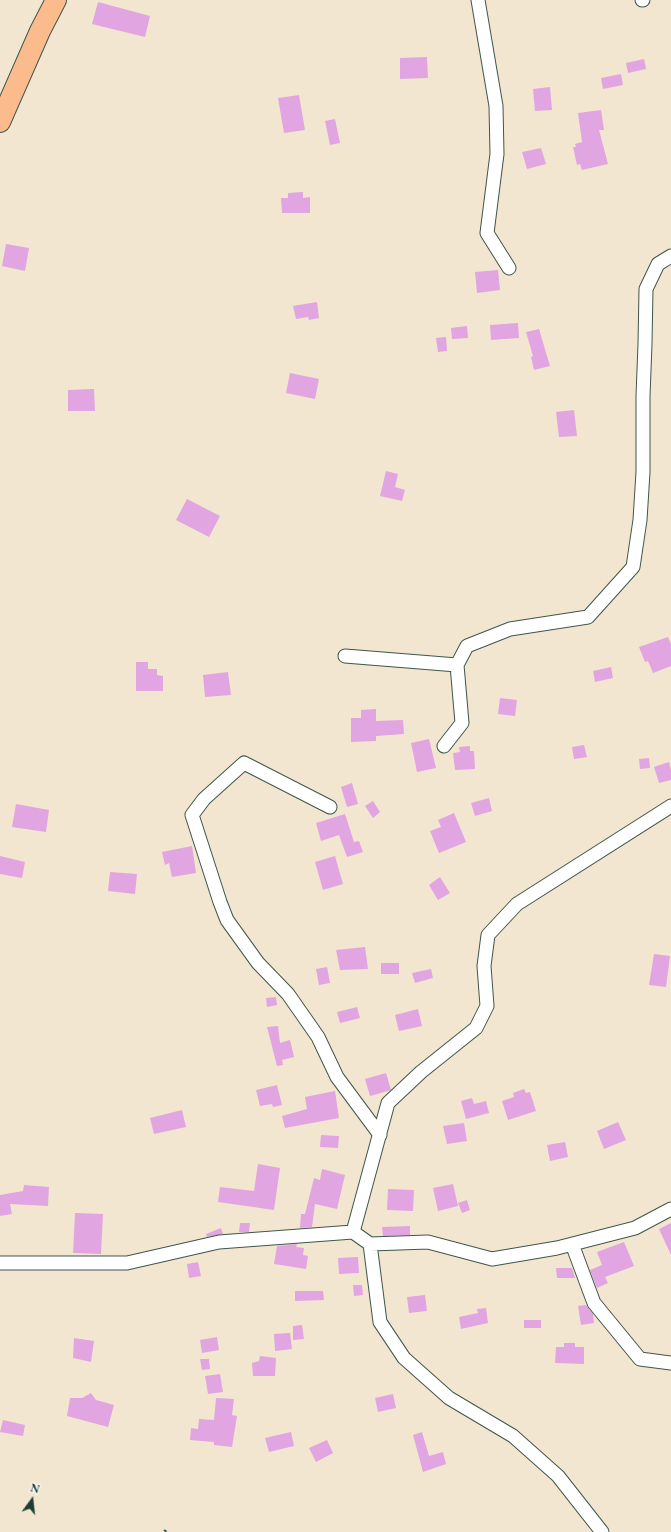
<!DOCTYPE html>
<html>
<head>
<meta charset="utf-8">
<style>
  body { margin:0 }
  #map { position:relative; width:671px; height:1532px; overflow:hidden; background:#f3e6d0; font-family:"EB Garamond",serif }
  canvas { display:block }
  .north { position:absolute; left:12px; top:1480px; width:40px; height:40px; -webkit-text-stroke:3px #f6f6f2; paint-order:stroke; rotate:15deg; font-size:11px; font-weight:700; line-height:16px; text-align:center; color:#1f3d34 }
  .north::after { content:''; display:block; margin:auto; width:14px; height:18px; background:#1f3d34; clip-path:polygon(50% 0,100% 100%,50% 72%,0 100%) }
</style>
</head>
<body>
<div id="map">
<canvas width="671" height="1532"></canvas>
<div class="north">N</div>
</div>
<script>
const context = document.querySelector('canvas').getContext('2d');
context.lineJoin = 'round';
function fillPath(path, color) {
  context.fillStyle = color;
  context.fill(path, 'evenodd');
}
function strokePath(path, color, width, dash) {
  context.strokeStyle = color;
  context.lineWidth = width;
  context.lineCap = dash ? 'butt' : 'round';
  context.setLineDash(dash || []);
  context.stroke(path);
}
fillPath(new Path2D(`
  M98 2 150 16 145 37 92 24Z
  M427 57 428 78 400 79V58Z
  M644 59 646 69 628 73 626 63Z
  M621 74 623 85 603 89 601 78Z
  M550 87 552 110 535 111 533 89Z
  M299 95 305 130 284 133 278 98Z
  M601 110 604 130H599L608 164 582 170 580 164 577 165 573 147H576L575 144 582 142 578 113Z
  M335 119 340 143 330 145 325 121Z
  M541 148 546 164 527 169 522 152Z
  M303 192V198L310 197V213H282L281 198H288V193Z
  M6 244 29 248 25 271 2 266Z
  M498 270 500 290 477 293 475 272Z
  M317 302 319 318 309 320 308 317 296 319 293 306Z
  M518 323 519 338 491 340 490 325Z
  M467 326 468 338 452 339 451 328Z
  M539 329 550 366 534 370 531 357 533 356 526 332Z
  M446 337 447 351 438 352 436 338Z
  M290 373 319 379 315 399 286 393Z
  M94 389 95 411H68V390Z
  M574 410 577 436 559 437 556 412Z
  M386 471 398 474 395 487 405 490 402 501 380 496Z
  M187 499 220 516 209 537 176 520Z
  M668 637 671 644V666L653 673 648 661 645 662 639 647Z
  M136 662H148V669H157V675L163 676V691H136Z
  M611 667 613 678 595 682 593 671Z
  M228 672 231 695 205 697 203 675Z
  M500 698 517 700 515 716 498 714Z
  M376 709V721L403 720 404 734 376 736V741L351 742V718H361V710Z
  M429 739 436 768 417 772 411 743Z
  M584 745 587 757 574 759 572 747Z
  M470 746V751H474L475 769 455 770 453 753 460 752 459 747Z
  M649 758 650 768 640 769 639 759Z
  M669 762 671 770V780L659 783 654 767Z
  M352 783 358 804 347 807 341 787Z
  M489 798 492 811 475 816 471 803Z
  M373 801 380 812 373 818 365 806Z
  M16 804 49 810 46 832 12 827Z
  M454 813 466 842 439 853 430 831 441 827 438 820Z
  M345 814 354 842 359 841 363 852 347 857 339 835 321 841 316 823Z
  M192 846 196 873 172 877 169 863 165 865 162 852Z
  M0 856 25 862 22 878 0 874Z
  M335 856 343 884 323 890 315 862Z
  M110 872 137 874 135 894 108 891Z
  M440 877 450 893 438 900 429 885Z
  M365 947 368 969 340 970 336 950Z
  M654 954 670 956 666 987 649 985Z
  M381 963H399V974H381Z
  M327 967 330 983 319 985 316 969Z
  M431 969 433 978 415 983 412 973Z
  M276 997 277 1005 267 1007 266 998Z
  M357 1007 360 1018 340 1023 337 1012Z
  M418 1009 422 1026 399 1031 395 1015Z
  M278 1026 280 1043 290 1040 294 1057 282 1060 283 1065 277 1066 267 1027Z
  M386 1073 391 1090 370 1096 365 1079Z
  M277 1085 282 1105 273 1107 272 1104 260 1106 256 1090Z
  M524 1089 526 1093 530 1092 536 1111 508 1120 502 1101 514 1097 513 1093Z
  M335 1091 339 1118 285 1128 282 1116 307 1109 305 1097Z
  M472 1098 474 1104 486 1101 489 1113 466 1119 461 1101Z
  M182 1110 186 1127 154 1134 150 1118Z
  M618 1122 626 1140 604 1149 597 1131Z
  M464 1123 467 1141 447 1144 443 1126Z
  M321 1135 339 1136 338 1148 320 1147Z
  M565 1142 568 1157 550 1161 547 1145Z
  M258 1164 280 1168 274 1210 218 1202 220 1187 254 1191Z
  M322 1169 345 1175 337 1209 315 1204 312 1227 300 1228 301 1214H305L314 1178 320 1180Z
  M453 1184 458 1206 438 1211 433 1188Z
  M24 1185 49 1187 48 1206 10 1204 12 1214 0 1216V1195L23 1191Z
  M388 1189 414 1190 413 1211 387 1210Z
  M467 1200 470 1210 462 1213 458 1203Z
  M75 1213 103 1214 101 1254 73 1253Z
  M240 1223H250L249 1232H239Z
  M671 1223V1255L659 1229Z
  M410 1226V1235L383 1236 382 1227Z
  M221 1228 223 1234 207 1237 206 1234Z
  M624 1242 634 1266 605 1277 608 1283 597 1288 590 1270 602 1265 597 1252Z
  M297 1244 296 1247 304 1248 303 1255 308 1256 306 1269 274 1264 277 1246Z
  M358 1257 359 1273 339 1274 338 1258Z
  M198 1262 201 1276 189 1278 187 1264Z
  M556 1268H572L575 1278H557Z
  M353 1285H362L363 1295 354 1296Z
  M295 1291H323L324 1300 295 1301Z
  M425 1295 427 1311 409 1313 407 1297Z
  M586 1305 593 1314 594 1323 581 1325 578 1306Z
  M486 1308 488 1323 461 1329 459 1317 478 1313 477 1309Z
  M524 1320H541V1328H524Z
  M302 1325 304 1339 293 1340V1326Z
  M290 1333 292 1349 275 1351 274 1334Z
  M217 1337 219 1350 202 1353 200 1340Z
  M74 1338 94 1341 91 1362 73 1358Z
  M564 1343H575V1347H584V1364L555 1363 556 1347H564Z
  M260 1356 276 1358 275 1376H253L252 1363 259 1361Z
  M200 1359H209L210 1369 202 1370Z
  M220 1374 223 1392 208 1394 205 1376Z
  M91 1393 96 1400 114 1405 108 1427 67 1416 70 1398H82Z
  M393 1394 396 1408 378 1412 375 1398Z
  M216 1398 234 1399 232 1415 237 1416 232 1447 214 1445V1442L190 1440 191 1428 198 1429 199 1419 214 1420Z
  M3 1420 25 1425 23 1436 0 1432Z
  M291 1432 294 1446 269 1452 265 1438Z
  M422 1432 429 1456 443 1452 446 1464 423 1472 413 1435Z
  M327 1440 333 1453 316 1462 309 1448Z`), '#e1a5e2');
const street = new Path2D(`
  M478 0 496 106 497 154 487 233 509 268
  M642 0H643
  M345 656 457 665 462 723 444 746
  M457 665 467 646 510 629 588 617 633 567 640 520 643 472V396L645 344 646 289 658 264 671 256
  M330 807 244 763 204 799 192 815 220 902 227 920 258 963 288 994 318 1037 337 1077 380 1135
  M353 1232 370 1244 428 1242 492 1259 557 1248 635 1228 671 1209
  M370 1244 380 1322 404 1358 449 1398 513 1436 558 1476 602 1532
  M572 1244 594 1303 640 1359 671 1363
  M0 1263H127L219 1242 353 1232 388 1103 421 1072 476 1028 487 1006 484 966 488 935 517 904 671 806`);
const primary = new Path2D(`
  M0 122 40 31 56 0`);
strokePath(street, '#3f564b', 15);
strokePath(primary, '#3f564b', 22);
strokePath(new Path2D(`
  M164 1530 167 1532`), '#3f564b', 2, [3, 3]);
strokePath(street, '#fff', 13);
strokePath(primary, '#fbbb8d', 20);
</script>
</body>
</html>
